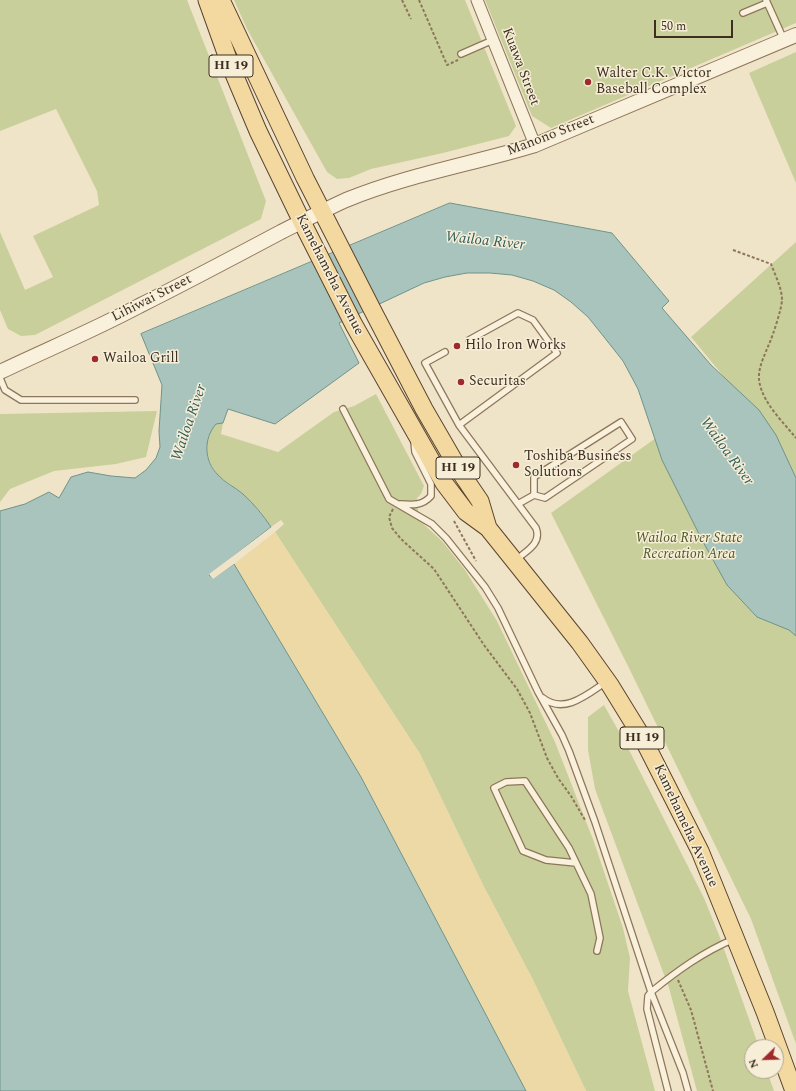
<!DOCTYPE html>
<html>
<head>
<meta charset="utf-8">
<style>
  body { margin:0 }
  #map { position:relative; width:796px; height:1091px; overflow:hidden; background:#f0e4c8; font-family:Spectral,serif }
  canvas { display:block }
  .north { position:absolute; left:744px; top:1039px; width:40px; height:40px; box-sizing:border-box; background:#f7eed8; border:1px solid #ada18e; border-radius:50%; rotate:247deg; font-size:11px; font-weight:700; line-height:16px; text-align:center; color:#3d2e20 }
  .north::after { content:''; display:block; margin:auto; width:14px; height:18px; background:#9e2a2b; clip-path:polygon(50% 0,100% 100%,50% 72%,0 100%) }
  .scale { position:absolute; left:654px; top:20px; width:79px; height:18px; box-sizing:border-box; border:2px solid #3d2e20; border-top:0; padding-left:5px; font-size:12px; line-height:14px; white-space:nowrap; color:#3d2e20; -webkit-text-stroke:3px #f7eed8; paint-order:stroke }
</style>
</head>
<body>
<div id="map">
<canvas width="796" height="1091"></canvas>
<div class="north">N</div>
<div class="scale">50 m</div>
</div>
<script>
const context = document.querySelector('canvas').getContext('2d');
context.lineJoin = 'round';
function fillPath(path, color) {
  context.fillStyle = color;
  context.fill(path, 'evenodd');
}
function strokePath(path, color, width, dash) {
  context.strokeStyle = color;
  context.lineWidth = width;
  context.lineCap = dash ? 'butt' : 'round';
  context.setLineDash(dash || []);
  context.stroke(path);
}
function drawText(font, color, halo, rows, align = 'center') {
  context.font = font + ' Spectral,serif';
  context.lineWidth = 3;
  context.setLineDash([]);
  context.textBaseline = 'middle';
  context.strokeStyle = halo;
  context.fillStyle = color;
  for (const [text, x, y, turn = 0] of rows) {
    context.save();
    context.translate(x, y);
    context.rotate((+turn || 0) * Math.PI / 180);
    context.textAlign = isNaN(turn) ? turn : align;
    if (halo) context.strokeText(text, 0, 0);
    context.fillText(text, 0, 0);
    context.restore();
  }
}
fillPath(new Path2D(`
  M0 0H187L266 201 261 219 35 335 21 336 8 329 0 310V232L25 290 53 277 33 236 99 205 97 191 56 109 0 131Z
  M234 0H465L516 126 509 136 443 153 371 169 349 178 337 179 327 172 247 29Z
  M485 0H796V23L551 128 532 116Z
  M796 52V183L749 73Z
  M796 242V1044L751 919 628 666 551 513 653 440 729 383 691 337Z
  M376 394 424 486 421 494 417 498 419 520 442 541 465 570 497 621 555 742 594 842 623 928 630 958 628 991 655 1091H586L533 980 483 885 420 754 275 532 284 524 281 520 271 527 259 510 242 493 217 475 211 465 207 454 206 444 212 429 216 424 219 423H223L221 434 278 452 334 412 354 406Z
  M157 411 146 457 116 464 54 471 10 489 0 502V414Z
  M604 705 627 746 704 898 719 935 759 1047H752V1071H767L774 1091H697L669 988 595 789 588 750V717Z`), '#c9cf9b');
fillPath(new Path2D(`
  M275 532 420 754 483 885 533 980 586 1091H526L361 777 234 564Z`), '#ecd9a5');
const water = new Path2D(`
  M450 203 612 233 669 301 662 308 711 365 759 410 776 435 796 478V636L789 630 757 617 727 585 702 540 662 460 638 389 623 361 604 337 588 317 571 302 554 290 533 281 512 275 490 273H467L445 277 424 283 339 323 359 363 275 424 228 409 223 423 216 424C203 439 204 461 218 475 225 483 235 487 243 494 254 504 263 515 271 527L209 575 213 578 234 564 361 777 526 1091H0V511L25 504 49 492 59 498 71 477 88 472 111 476 135 478 146 470 156 458 160 447 159 431 162 385 141 334Z`);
fillPath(water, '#a9c4bc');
strokePath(water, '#6f938a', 1);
fillPath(new Path2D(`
  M273 526V529L212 575 213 576 233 562H235L234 564 213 579 209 574Z`), '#f0e4c8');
const service = new Path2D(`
  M766 0 784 40
  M743 13 767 3
  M461 54 493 40
  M445 352 425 363 459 425 536 528C542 544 526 551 516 560
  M0 378 5 390 21 400H135
  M343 409 389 499 432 524 446 538 485 587 498 608 538 692 562 735 569 751 595 822 651 992 683 1073 688 1091
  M459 425 557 353 533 320 518 313 469 340
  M400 504C413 505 422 506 431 496V484L415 452 414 442
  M518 504 534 495 545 498 632 439 621 422 534 477V495
  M543 698C564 715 588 694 606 682
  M576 863 546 860 523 851 494 788 506 782 525 781 569 848 591 894 600 938 597 951
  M668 1091 647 1009 648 996 651 992C677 971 703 952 734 939`);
const minor = new Path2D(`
  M477 0 535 145`);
const tertiary = new Path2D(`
  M0 372C46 350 94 330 139 306 187 282 234 257 281 232 303 221 324 210 346 200 407 175 472 164 535 145L796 35`);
const primary = new Path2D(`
  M207 0 231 67 258 131 302 222 354 325 444 483 466 512 488 528 580 643 610 685 642 737 700 851 765 1012 794 1091
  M221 0 305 178 375 315 424 409 461 473 480 501 488 528`);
strokePath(service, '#8d765c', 8);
strokePath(minor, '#8d765c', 13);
strokePath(tertiary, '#8d765c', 16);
strokePath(primary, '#5b4430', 19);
strokePath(new Path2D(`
  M402 0 411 19
  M419 0 447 65 458 60
  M733 250 771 264C775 275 782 288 782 300 782 307 773 336 769 344 764 357 756 371 760 385 765 405 783 422 796 438
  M393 509 389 517 392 528 401 539 434 569 484 645 517 689 530 713 547 758 558 778 571 796 585 820
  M454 521 476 561
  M678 980 691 1010 713 1091`), '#8d765c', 2, [3, 2]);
strokePath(service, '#faf1dc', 5.5);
strokePath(minor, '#faf1dc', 11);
strokePath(tertiary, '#faf1dc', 14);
strokePath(primary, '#f3d9a0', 17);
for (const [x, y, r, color] of [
  [588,82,4,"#9e2a2b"],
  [457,346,4,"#9e2a2b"],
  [95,359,4,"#9e2a2b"],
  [461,382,4,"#9e2a2b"],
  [516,465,4,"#9e2a2b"]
]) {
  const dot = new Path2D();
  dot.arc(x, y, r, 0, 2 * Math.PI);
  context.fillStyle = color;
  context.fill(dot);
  strokePath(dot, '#f7eed8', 1.5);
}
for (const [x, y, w] of [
  [231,66,44],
  [458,468,44],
  [642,738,44]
]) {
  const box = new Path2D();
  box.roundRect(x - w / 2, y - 11, w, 22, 3);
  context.fillStyle = '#f7eed8';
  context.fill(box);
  strokePath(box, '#3d2e20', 1);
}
drawText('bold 13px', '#3d2e20', null, [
  ["HI 19",231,66],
  ["HI 19",458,468],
  ["HI 19",642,738]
]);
drawText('14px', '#3d2e20', '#f7eed8', [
  ["Kuawa Street",520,67,69],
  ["Manono Street",551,136,-21],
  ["Kamehameha Avenue",329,275,63],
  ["Lihiwai Street",152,299,-27],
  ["Kamehameha Avenue",685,826,65]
]);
drawText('14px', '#3d2e20', '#f7eed8', [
  ["Walter C.K. Victor",596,74],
  ["Baseball Complex",596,90],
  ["Hilo Iron Works",465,346],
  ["Wailoa Grill",103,359],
  ["Securitas",469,382],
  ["Toshiba Business",524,457],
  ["Solutions",524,473]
], 'left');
drawText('italic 14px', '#4d5a26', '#f7eed8', [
  ["Wailoa River State",689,539],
  ["Recreation Area",689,555]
]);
drawText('italic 15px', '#2f5d5a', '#f7eed8', [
  ["Wailoa River",485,242,6],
  ["Wailoa River",190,423,-71],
  ["Wailoa River",726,452,54]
]);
</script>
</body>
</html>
